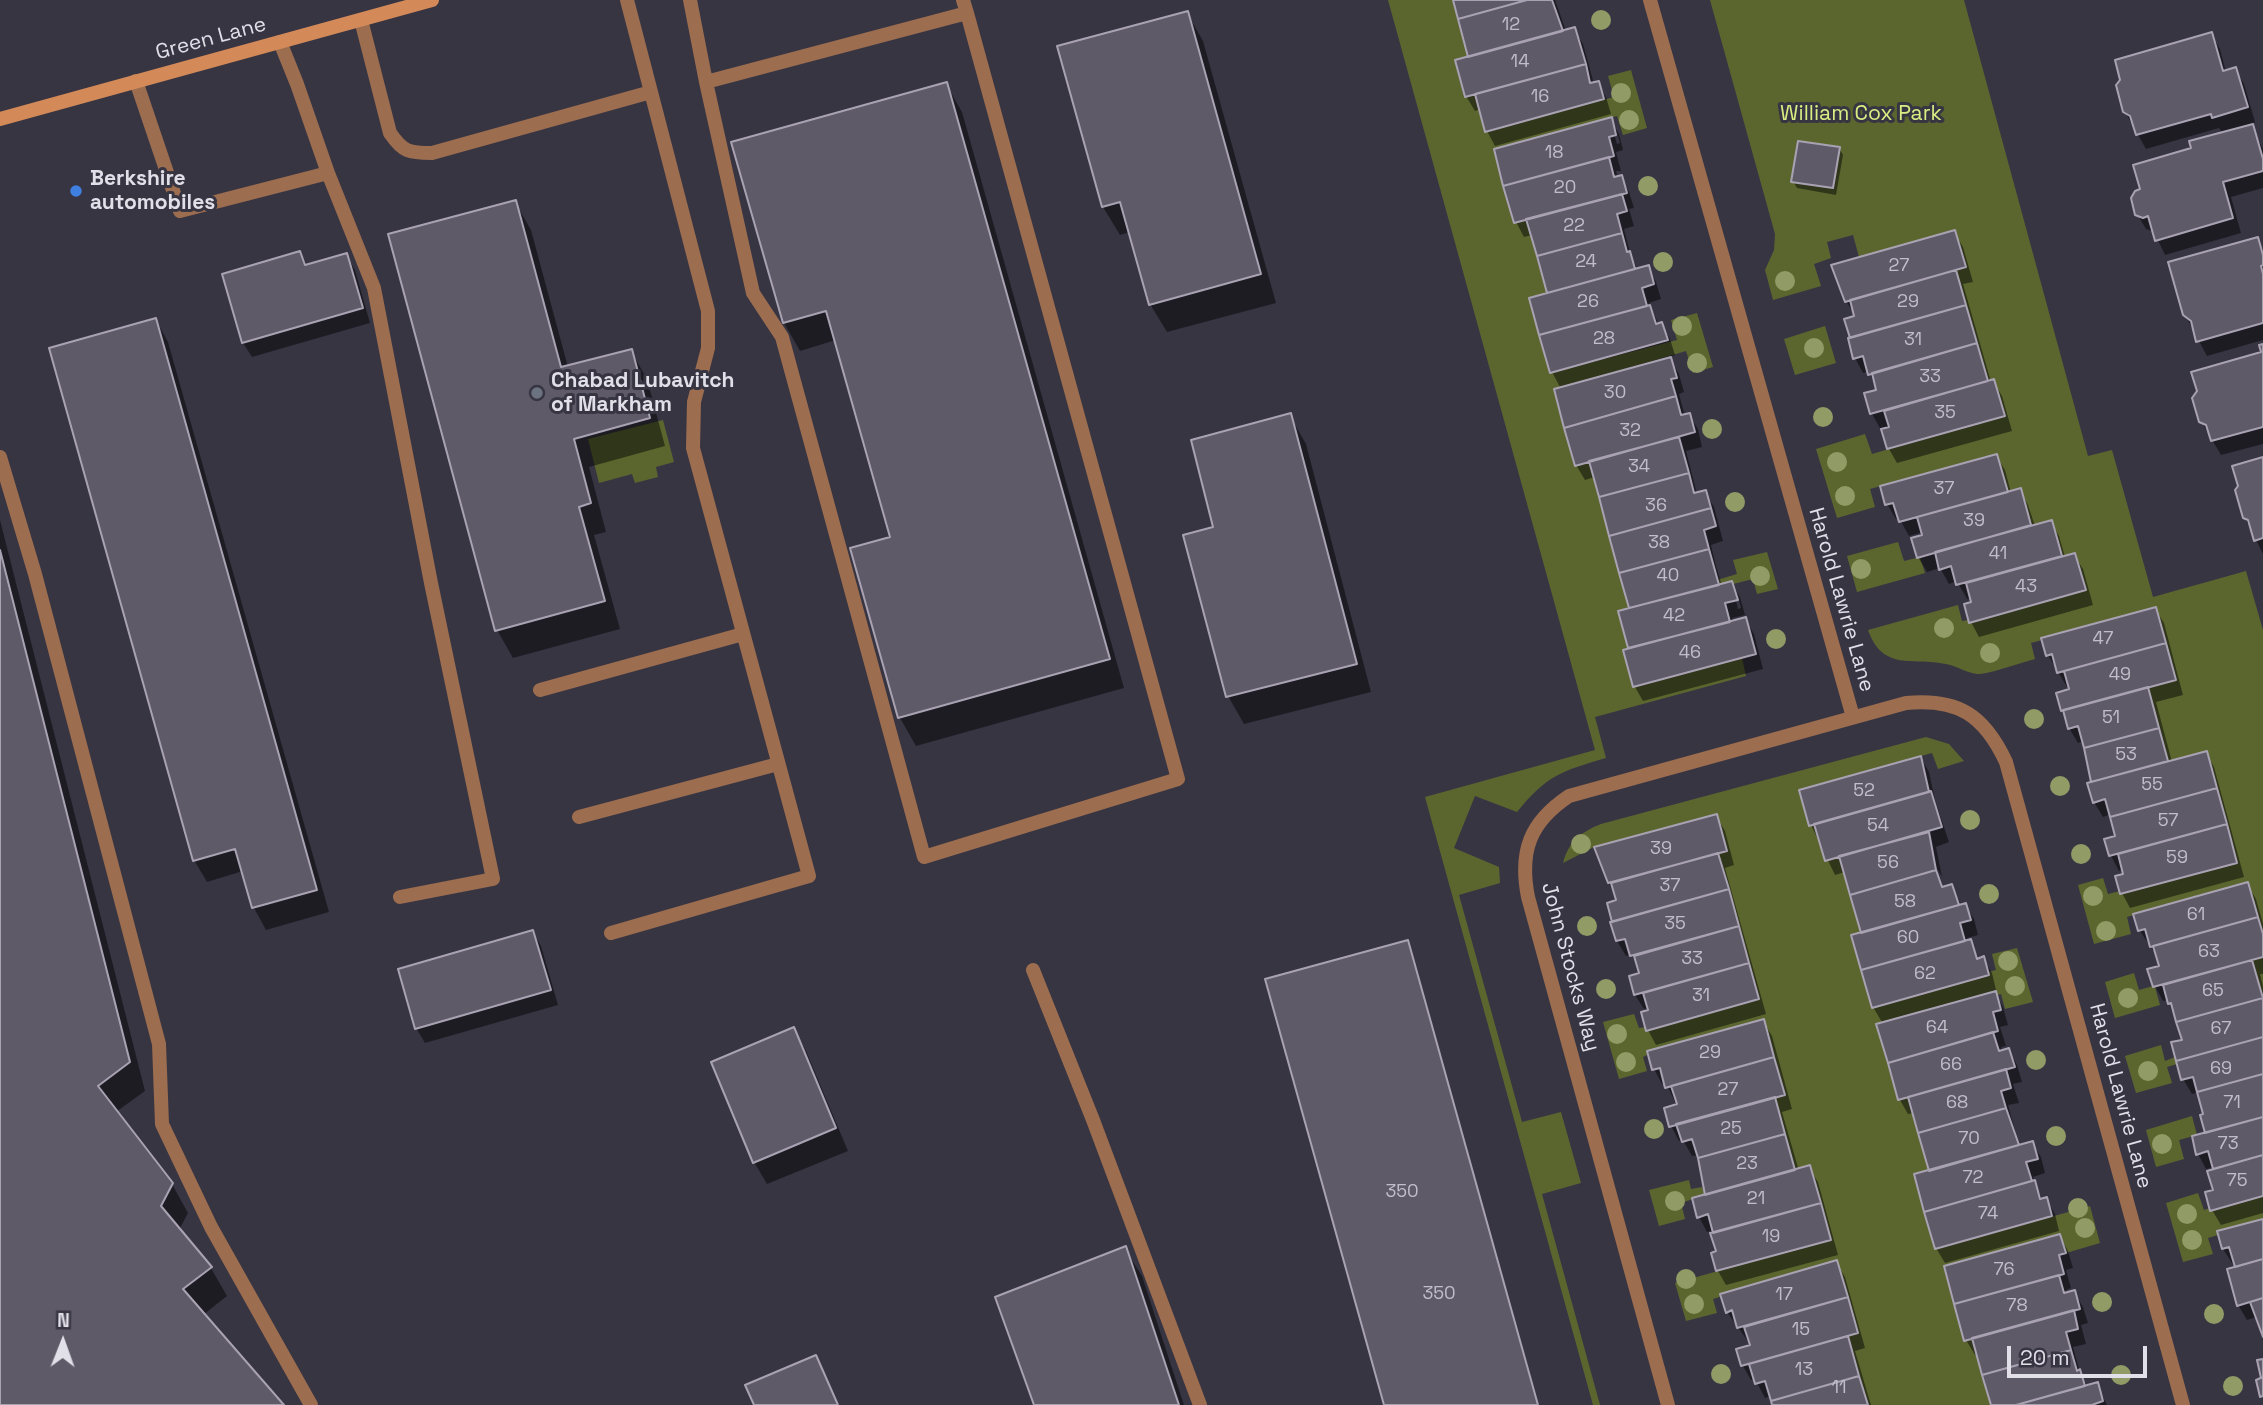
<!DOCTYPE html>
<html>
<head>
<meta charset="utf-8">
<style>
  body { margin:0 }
  #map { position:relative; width:2263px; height:1405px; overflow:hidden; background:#383543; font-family:"Space Grotesk",sans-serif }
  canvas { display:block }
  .north { position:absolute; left:28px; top:1307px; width:70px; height:70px; -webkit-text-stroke:5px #383543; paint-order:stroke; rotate:1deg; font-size:19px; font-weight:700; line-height:28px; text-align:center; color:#e1dfe8 }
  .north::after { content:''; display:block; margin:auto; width:24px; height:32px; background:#e1dfe8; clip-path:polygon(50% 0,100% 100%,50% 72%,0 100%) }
  .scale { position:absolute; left:2007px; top:1346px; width:140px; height:32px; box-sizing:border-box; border:4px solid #e1dfe8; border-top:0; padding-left:9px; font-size:21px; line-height:24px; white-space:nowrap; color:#e1dfe8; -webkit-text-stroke:5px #383543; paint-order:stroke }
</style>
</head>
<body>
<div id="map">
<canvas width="2263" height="1405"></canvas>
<div class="north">N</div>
<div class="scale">20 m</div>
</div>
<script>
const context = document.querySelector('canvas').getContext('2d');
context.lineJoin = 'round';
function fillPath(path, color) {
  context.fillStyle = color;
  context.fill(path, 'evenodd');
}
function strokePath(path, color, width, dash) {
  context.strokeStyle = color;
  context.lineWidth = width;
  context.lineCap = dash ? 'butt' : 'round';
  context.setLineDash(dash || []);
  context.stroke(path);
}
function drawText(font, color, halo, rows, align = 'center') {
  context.font = font + ' "Space Grotesk",sans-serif';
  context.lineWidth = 6;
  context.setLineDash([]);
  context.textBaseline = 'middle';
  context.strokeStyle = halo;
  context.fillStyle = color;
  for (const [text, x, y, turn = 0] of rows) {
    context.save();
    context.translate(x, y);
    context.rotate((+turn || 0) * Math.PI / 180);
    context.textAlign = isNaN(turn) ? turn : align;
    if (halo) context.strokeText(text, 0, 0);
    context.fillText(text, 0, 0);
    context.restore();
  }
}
fillPath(new Path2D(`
  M1388 0H1453L1468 57 1455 61 1464 97 1475 94 1485 132 1614 97 1608 76 1631 70 1647 128 1623 135 1617 116 1494 149 1514 223 1526 219 1547 293 1530 298 1550 373 1677 340 1671 320 1697 313 1713 367 1693 373 1686 351 1554 390 1575 465 1589 461 1629 608 1618 612 1628 648 1623 650 1633 687 1742 658 1746 676 1595 717 1606 758C1562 771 1547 775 1517 812L1475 796 1454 848 1499 867 1500 883 1459 895 1522 1122 1561 1112 1581 1183 1542 1194 1600 1405H1593L1425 797 1595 750Z
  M1710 0H1964L2088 456 2112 450 2153 597 2246 571 2263 630V934L2248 882 2127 917 2131 934 2094 944 2078 885 2103 878 2108 894 2120 891 2121 894 2237 862 2207 751 2168 761 2148 687 2176 679 2156 607 2042 638V640L2031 643 2035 659C2023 662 1987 675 1977 674 1967 673 1957 666 1946 664 1913 657 1883 672 1868 630L1958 605 1962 621 1968 620 1970 623 2086 589 2075 553 2062 556 2052 520 2031 525 2021 489 2008 492 1997 454 1870 489 1875 507 1837 518 1816 449 1865 434 1872 454 2005 415 1994 380 1988 381 1956 270 1966 266 1955 230 1859 257 1853 235 1827 242 1831 258 1814 264 1821 286 1773 300 1765 270 1774 250 1775 234Z
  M1825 326 1836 363 1795 375 1784 339Z
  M663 420 674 462 656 467 658 477 635 483 632 474 599 483 588 439Z
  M1898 542 1904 561 1920 557 1925 573 1857 592 1847 556Z
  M1767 552 1778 589 1757 594 1753 579 1733 584 1732 581 1719 585 1717 580 1737 574 1733 560Z
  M1926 737 1949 744 1964 761 1938 769 1932 753 1800 790 1814 824 1839 856 1861 933 1851 935 1872 1008 1989 975 1988 972 1996 970 1992 954 2017 948 2033 1002 2005 1009 2001 994 1997 995 1995 991 1877 1025 1898 1100 1908 1097 1929 1171 1914 1175 1935 1249 2090 1206 2100 1243 2066 1253 2060 1234 1972 1338 1991 1405H1868L1848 1336 1858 1333 1837 1260 1713 1299 1717 1313 1686 1321 1675 1283 1830 1240 1795 1170 1775 1097 1785 1094 1764 1019 1647 1051V1055L1643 1057 1647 1071 1619 1079 1603 1022 1634 1014 1639 1028 1646 1027 1647 1031 1759 999 1718 853 1727 850 1717 815 1594 847 1563 863C1569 841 1581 832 1601 824Z
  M2263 957V998L2252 960Z
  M2134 973 2139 990 2153 986 2155 987 2160 1005 2115 1018 2105 982Z
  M2161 1045 2165 1061 2175 1057 2177 1064 2167 1067 2172 1083 2136 1093 2125 1056Z
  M2192 1116 2197 1135 2179 1140 2184 1159 2156 1167 2146 1130Z
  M1689 1180 1691 1189 1702 1187 1705 1195 1681 1203 1685 1219 1659 1226 1649 1190Z
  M2198 1193 2204 1210 2210 1208 2211 1211 2263 1196V1219L2217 1231 2218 1235 2208 1238 2213 1254 2183 1262 2166 1203Z`), '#5b662f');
fillPath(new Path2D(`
  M1454 0H1555L1566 31 1574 29 1583 44 1594 84 1598 83 1606 97 1611 114 1495 146 1487 131 1481 109 1475 111 1466 96 1470 58Z
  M1187 13 1203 41 1276 303 1167 332 1150 304 1130 232 1120 235 1103 207 1059 48Z
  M2211 34 2220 49 2226 72 2235 69 2244 84 2255 122 2251 124 2263 149V188L2231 197 2241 233 2165 255 2154 232 2146 229 2137 214 2193 149 2223 134 2219 128 2146 149 2125 112Z
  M946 84 962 112 1124 688 916 746 900 718 852 549 892 538 836 340 800 351 784 323 734 143Z
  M1610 119 1619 134 1623 150 1616 152 1621 171H1616L1618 178 1621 177 1629 192 1634 208 1629 209 1634 226 1624 229 1631 257 1638 270 1648 267 1656 282 1661 299 1649 303 1659 325 1661 324 1670 339 1675 355 1669 357 1679 374 1684 392 1679 394 1685 416 1689 415 1698 429 1702 447 1686 451 1697 494 1705 492 1714 507 1723 541 1711 545 1716 566 1722 586 1732 583 1740 597 1745 615 1732 618 1734 622 1745 619 1754 634 1763 669 1643 701 1635 687 1630 650 1620 612 1631 609 1595 477 1585 480 1576 465 1561 389 1552 372 1549 294 1532 235 1524 237 1516 222ZM1614 133H1617L1620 143 1617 144ZM1735 596H1738L1741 608 1738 609Z
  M1839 148 1843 155 1836 195 1797 188 1793 181Z
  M515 202 531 230 568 367 631 351 647 379 665 446 589 467 606 532 594 535 620 629 513 658 497 630Z
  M1954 232 1963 247 1973 282 1963 284 1991 382 1993 381 2002 396 2012 431 1897 463 1889 449 1883 428H1880L1872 414 1866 395 1878 392 1869 371 1863 373 1855 358 1856 317 1846 301Z
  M2257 239 2263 250V340L2207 356 2185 315Z
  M300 253 308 266 346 255 355 270 370 323 252 357 243 343Z
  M156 320 168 342 329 912 266 930 254 908 243 871 207 882 194 860Z
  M2263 354V444L2221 455 2201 421Z
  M1290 416 1306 444 1371 692 1244 724 1228 696 1215 528Z
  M1996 456 2005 470 2011 493 2020 490 2028 505 2035 526 2051 522 2059 536 2065 557 2074 555 2083 569 2093 605 1979 637 1971 622 1972 598 1967 599 1957 581 1949 584 1940 568 1927 572 1918 557 1924 536 1923 532 1909 536 1899 518 1896 519 1887 504Z
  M2263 459V554L2245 518Z
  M0 520 145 1091 116 1112 172 1184 188 1213 179 1230 211 1268 227 1296 203 1315 281 1405H0Z
  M2155 609 2164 623 2183 695 2156 702 2172 762 2206 753 2214 767 2244 877 2130 908 2122 893 2125 875 2123 869 2119 871 2111 856 2106 840 2117 837 2111 814 2103 817 2094 802 2093 783 2084 741 2078 743 2069 728 2070 686 2067 687 2048 655Z
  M1921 758 1929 772 1935 800 1949 842 1936 847 1942 877 1933 862 1930 864 1944 888 1951 886 1962 906 1965 905 1974 919 1978 935 1967 938 1968 942 1980 960 1983 958 1992 973 1996 990 1994 991 2003 1007 2008 1025 2000 1027 2006 1046 2001 1047 2002 1052 2009 1050 2017 1065 2022 1082 2013 1084 2019 1103 2008 1105 2016 1134 2013 1131 2020 1154 2023 1153 2019 1141 2022 1146 2032 1143 2041 1157 2045 1173 2033 1177 2042 1200 2046 1199 2055 1214 2059 1231 1945 1263 1936 1248 1931 1172 1914 1113 1908 1114 1900 1100 1879 1025 1883 1024 1873 1007 1863 934 1845 872 1835 875 1811 825Z
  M1716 816 1725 831 1734 865 1725 868 1766 1014 1656 1045 1648 1030 1649 1008 1644 1009 1635 995 1641 974 1640 969 1631 954 1626 956 1617 941 1609 904 1619 902 1609 883Z
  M2247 884 2256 899 2263 924V974H2260L2263 987V1213L2221 1225 2212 1210 2207 1194 2215 1191 2214 1167 2206 1169 2198 1154 2194 1138 2207 1134 2205 1116 2199 1092 2192 1094 2183 1079 2184 1041 2177 1015 2169 1000 2163 1001 2155 986 2161 967 2158 958 2140 931 2136 915Z
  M533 932 541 946 558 1005 425 1043 416 1028Z
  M1408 942 1411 949 1538 1405H1386Z
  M1763 1021 1772 1036 1792 1109 1782 1112 1799 1171 1809 1168 1818 1182 1838 1255 1726 1285 1718 1271 1713 1254 1718 1252 1713 1230 1707 1232 1699 1217 1707 1196 1702 1178 1705 1177 1699 1155 1692 1156 1683 1140 1679 1141 1671 1126 1679 1106 1678 1101 1675 1102 1666 1083 1662 1084 1654 1069Z
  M794 1029 806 1051 848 1151 767 1184 754 1162 713 1063Z
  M2263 1220V1331L2256 1317 2247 1320 2238 1305 2237 1268 2236 1262 2232 1263 2223 1249Z
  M2060 1236 2068 1251 2073 1268 2066 1270 2071 1288 2066 1290 2067 1294 2074 1292 2083 1307 2088 1323 2081 1325 2086 1344 2073 1347 2080 1373 2088 1387 2097 1385 2107 1405H1992L1978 1353 1975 1355 1966 1340Z
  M1125 1249 1142 1276 1184 1405H1036Z
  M1836 1262 1845 1277 1865 1348 1855 1351 1871 1405H1774L1772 1396 1765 1398 1755 1379 1751 1380 1743 1366 1738 1350 1752 1347 1727 1312Z`), '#0007');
const building = new Path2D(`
  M1453 0H1527L1458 19Z
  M1527 0H1552L1563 31 1468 57 1458 19Z
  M1188 11 1261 274 1149 305 1120 202 1102 207 1057 46Z
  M1575 27 1586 64 1465 97 1455 60Z
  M2212 32 2223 71 2236 67 2248 107 2212 118 2211 114 2136 135 2130 116 2123 112 2116 85 2120 80 2115 60Z
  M1586 64 1590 83 1599 81 1604 99 1485 132 1475 94Z
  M947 82 1110 659 898 718 850 548 890 537 826 311 783 323 731 142Z
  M1612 117 1616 135 1609 137 1614 156 1503 186 1494 149Z
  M2253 124 2263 159V171L2223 182 2233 218 2155 241 2148 216 2143 218 2135 215 2131 198 2135 191 2140 189 2133 165 2191 148 2189 141Z
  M1798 141 1840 147 1833 188 1791 182Z
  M1609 157 1614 177 1622 175 1627 193 1514 223 1503 186Z
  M1622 194 1627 211 1617 214 1622 233 1537 256 1526 219Z
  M516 200 561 367 632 349 650 418 574 439 591 503 579 507 605 601 495 631 388 234Z
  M1955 230 1966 267 1845 302 1831 265Z
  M1622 233 1627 252 1630 251 1635 269 1547 293 1537 256Z
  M2258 237 2263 255V265L2261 266 2263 274V323L2196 342 2191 321 2183 315 2168 262Z
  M300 251 305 265 347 253 363 308 242 343 222 274Z
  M1649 265 1654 284 1642 288 1647 306 1539 335 1529 298Z
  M1956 270 1966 305 1850 338 1844 319 1854 316 1850 300Z
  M1650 305 1656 324 1662 322 1668 340 1550 373 1539 335Z
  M1966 305 1977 343 1868 375 1863 356 1853 359 1848 338Z
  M156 318 317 890 252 908 235 849 193 861 49 348Z
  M1977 343 1988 381 1870 414 1864 393 1876 390 1872 373Z
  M2263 344V427L2211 441 2206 425 2199 422 2192 398 2197 391 2191 372 2261 352 2259 345Z
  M1671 357 1677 378 1671 379 1676 396 1564 428 1554 389Z
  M1994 379 2005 416 1887 449 1881 429 1889 427 1884 411Z
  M1676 396 1681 415 1690 413 1695 432 1575 466 1564 428Z
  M1291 413 1357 664 1226 697 1183 535 1213 527 1191 440Z
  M1679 437 1689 473 1599 497 1589 461Z
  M1997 454 2008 492 1899 522 1893 503 1885 505 1880 486Z
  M2263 457V538L2254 541 2248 520 2243 518 2235 490 2238 486 2232 466Z
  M1689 473 1694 493 1706 490 1711 508 1609 536 1599 497Z
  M2021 488 2031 525 1917 558 1911 538 1922 535 1917 517Z
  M1711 508 1716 526 1704 530 1709 549 1619 573 1609 536Z
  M2052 520 2062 556 1956 585 1951 566 1939 570 1935 552Z
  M1709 549 1719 585 1629 608 1619 573Z
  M0 550 130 1062 98 1086 173 1183 161 1206 212 1267 183 1289 284 1405H0Z
  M2075 553 2086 590 1969 623 1964 604 1971 602 1966 583Z
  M1732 581 1738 600 1725 603 1730 622 1628 648 1618 611Z
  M2156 607 2166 643 2057 673 2052 654 2046 656 2041 638Z
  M1746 617 1756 654 1633 687 1623 650Z
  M2166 643 2176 680 2061 711 2056 693 2069 689 2064 671Z
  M2148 687 2159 728 2084 748 2078 726 2068 729 2063 710Z
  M2159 728 2168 761 2091 782 2084 748Z
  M2207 751 2217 788 2110 817 2105 799 2093 803 2087 783Z
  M1921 756 1929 792 1809 826 1799 790Z
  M2217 788 2227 824 2109 856 2104 839 2115 836 2110 817Z
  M1931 791 1942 827 1825 861 1814 824Z
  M1717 814 1727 851 1608 883 1594 847Z
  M2227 824 2237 863 2120 894 2115 876 2123 874 2118 854Z
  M1929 832 1936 870 1850 895 1839 856Z
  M1718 853 1729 889 1612 922 1607 903 1616 900 1611 883Z
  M1936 870 1942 887 1952 884 1959 905 1861 933 1850 895Z
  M2248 882 2258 917 2150 947 2145 929 2138 931 2133 914Z
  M1729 889 1739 926 1630 956 1625 939 1616 941 1610 922Z
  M1966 903 1971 920 1960 923 1965 941 1861 970 1851 935Z
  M2258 917 2263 934V957L2153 987 2147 969 2159 966 2153 946Z
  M1739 926 1749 963 1634 995 1629 976 1639 973 1634 956Z
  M533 930 551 990 415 1029 398 969Z
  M1971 939 1977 959 1984 956 1989 975 1872 1008 1861 970Z
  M1408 940 1538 1405H1384L1265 979Z
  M2252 960 2263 998 2176 1022 2171 1003 2168 1004 2163 985Z
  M1749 963 1759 999 1646 1031 1641 1012 1648 1010 1643 993Z
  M1996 991 2001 1010 1993 1012 1998 1031 1888 1063 1876 1024Z
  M2263 998V1037L2176 1061 2171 1042 2182 1040 2176 1022Z
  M1764 1019 1774 1057 1665 1088 1660 1068 1652 1070 1647 1051Z
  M794 1027 836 1128 753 1163 711 1062Z
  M1993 1032 1999 1051 2009 1048 2015 1067 1898 1100 1888 1063Z
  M2263 1037V1074L2197 1092 2193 1077 2181 1080 2176 1061Z
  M1774 1057 1785 1095 1669 1127 1664 1108 1677 1104 1671 1086Z
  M2006 1069 2011 1088 2001 1091 2006 1108 1918 1133 1908 1097Z
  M2263 1074V1117L2205 1133 2200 1115 2203 1114 2197 1092Z
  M1775 1097 1785 1134 1698 1158 1692 1139 1682 1142 1676 1124Z
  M2006 1108 2019 1145 1929 1171 1918 1133Z
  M2263 1117V1155L2213 1169 2208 1151 2196 1155 2192 1136Z
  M1785 1134 1795 1170 1705 1195 1698 1158Z
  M2033 1141 2038 1159 2026 1162 2032 1181 1924 1212 1914 1174Z
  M2263 1155V1196L2210 1211 2205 1192 2213 1190 2207 1171Z
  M1810 1165 1821 1203 1713 1233 1708 1214 1697 1218 1692 1198Z
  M2035 1180 2040 1199 2047 1197 2052 1216 1935 1249 1924 1212Z
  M1821 1203 1831 1240 1716 1271 1711 1253 1716 1251 1710 1233Z
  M2263 1219V1259L2235 1267 2229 1247 2222 1249 2217 1231Z
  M2060 1234 2066 1253 2059 1255 2064 1274 1954 1304 1944 1266Z
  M1126 1246 1179 1405H1034L995 1297Z
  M2263 1259V1298L2237 1306 2227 1269Z
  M1837 1260 1848 1297 1737 1328 1732 1310 1726 1313 1720 1294Z
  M2059 1275 2064 1293 2075 1290 2080 1309 1964 1341 1954 1304Z
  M1848 1297 1858 1333 1741 1366 1736 1349 1750 1345 1744 1327Z
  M2263 1298V1337L2250 1302Z
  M2074 1310 2078 1329 2066 1332 2071 1350 1982 1375 1972 1338Z
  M1848 1336 1859 1376 1771 1401 1765 1381 1755 1384 1749 1364Z
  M2071 1350 2077 1371 2080 1369 2085 1386 2016 1405H1991L1982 1375Z
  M816 1355 838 1405H754L745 1385Z
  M2263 1359V1377L2261 1378 2257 1360Z
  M1859 1376 1868 1405H1772L1771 1401Z
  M2263 1377V1396L2260 1397 2256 1380Z
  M2098 1382 2103 1401 2092 1405H2016Z`);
fillPath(building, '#5f5a68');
strokePath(building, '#a9a2b3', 2);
strokePath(new Path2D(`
  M690 0 706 82 967 13 963 0
  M361 20 390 133C403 152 409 153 432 153L651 92 627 0
  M280 42 297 84 328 173 374 288 431 583 493 879 400 897
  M136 81 180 211 328 173
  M706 82 753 293 782 337 924 857 1178 779 967 13
  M0 457 35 574 159 1044 162 1124 211 1227 311 1405
  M540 690 743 634
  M579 817 778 764
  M611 933 809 876 693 448 694 402 708 348V311L651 92
  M1033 970 1093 1120 1200 1405`), '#9c6d4f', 14);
strokePath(new Path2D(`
  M1650 0 1853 717
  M1668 1405 1528 897C1519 851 1530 822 1569 796L1906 703C1958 698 1984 715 2006 762L2183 1405`), '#9c6d4f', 14);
strokePath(new Path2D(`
  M0 119 432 0`), '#d48a58', 14);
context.fillStyle = '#909b66';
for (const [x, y] of [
  [1601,20],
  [1621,93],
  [1629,120],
  [1648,186],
  [1663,262],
  [1785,281],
  [1682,326],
  [1814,348],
  [1697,363],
  [1823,417],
  [1712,429],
  [1837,462],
  [1845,496],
  [1735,502],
  [1861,569],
  [1760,576],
  [1944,628],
  [1776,639],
  [1990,653],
  [2034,719],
  [2060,786],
  [1970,820],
  [1581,844],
  [2081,854],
  [1989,894],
  [2093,896],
  [1587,926],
  [2106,931],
  [2008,961],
  [2015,986],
  [1606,989],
  [2128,998],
  [1617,1034],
  [2036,1060],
  [1626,1062],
  [2148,1071],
  [1654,1129],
  [2056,1136],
  [2162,1144],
  [1675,1201],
  [2078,1208],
  [2187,1214],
  [2085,1228],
  [2192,1240],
  [1686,1279],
  [2102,1302],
  [1694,1304],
  [2214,1314],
  [1721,1374],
  [2121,1375],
  [2233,1386]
]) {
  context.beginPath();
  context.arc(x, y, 10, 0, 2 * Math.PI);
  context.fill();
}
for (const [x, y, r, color] of [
  [76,191,7,"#3f7fe0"],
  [537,393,7,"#6b7280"]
]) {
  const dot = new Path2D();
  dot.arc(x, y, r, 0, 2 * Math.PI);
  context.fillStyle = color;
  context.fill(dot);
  strokePath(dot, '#383543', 2.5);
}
drawText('18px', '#c0bec8', null, [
  ["12",1511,25],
  ["14",1520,62],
  ["16",1540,97],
  ["18",1554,153],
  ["20",1565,188],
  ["22",1574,226],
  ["24",1586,262],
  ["27",1899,266],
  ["26",1588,302],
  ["29",1908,302],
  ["28",1604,339],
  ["31",1913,340],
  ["33",1930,377],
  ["30",1615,393],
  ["35",1945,413],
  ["32",1630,431],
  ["34",1639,467],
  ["37",1944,489],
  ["36",1656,506],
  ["39",1974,521],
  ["38",1659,543],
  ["41",1998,554],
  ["40",1668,576],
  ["43",2026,587],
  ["42",1674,616],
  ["47",2103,639],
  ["46",1690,653],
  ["49",2120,675],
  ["51",2111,718],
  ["53",2126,755],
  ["55",2152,785],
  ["52",1864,791],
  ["57",2168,821],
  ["54",1878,826],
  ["39",1661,849],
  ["59",2177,858],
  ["56",1888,863],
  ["37",1670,886],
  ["58",1905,902],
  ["61",2196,915],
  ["35",1675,924],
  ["60",1908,938],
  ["63",2209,952],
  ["33",1692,959],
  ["62",1925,974],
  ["65",2213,991],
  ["31",1701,996],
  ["64",1937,1028],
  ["67",2221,1029],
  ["29",1710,1053],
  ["66",1951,1065],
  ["69",2221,1069],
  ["27",1728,1090],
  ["68",1957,1103],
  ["71",2232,1103],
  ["25",1731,1129],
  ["70",1969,1139],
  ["73",2228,1144],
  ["23",1747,1164],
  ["72",1973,1178],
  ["75",2237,1181],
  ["350",1402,1192],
  ["21",1756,1199],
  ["74",1988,1214],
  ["19",1771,1237],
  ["76",2004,1270],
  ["350",1439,1294],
  ["17",1784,1295],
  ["78",2017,1306],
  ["15",1801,1330],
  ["13",1804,1370],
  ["11",1839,1388]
]);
drawText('21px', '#e1dfe8', '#383543', [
  ["Green Lane",211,39,-15],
  ["Harold Lawrie Lane",1841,600,74],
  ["John Stocks Way",1570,967,75],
  ["Harold Lawrie Lane",2120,1096,75]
]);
drawText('21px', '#d8ee83', '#383543', [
  ["William Cox Park",1861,114]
]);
drawText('bold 21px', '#e1dfe8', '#383543', [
  ["Berkshire",90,179],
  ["automobiles",90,203],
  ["Chabad Lubavitch",551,381],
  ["of Markham",551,405]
], 'left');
</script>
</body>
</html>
